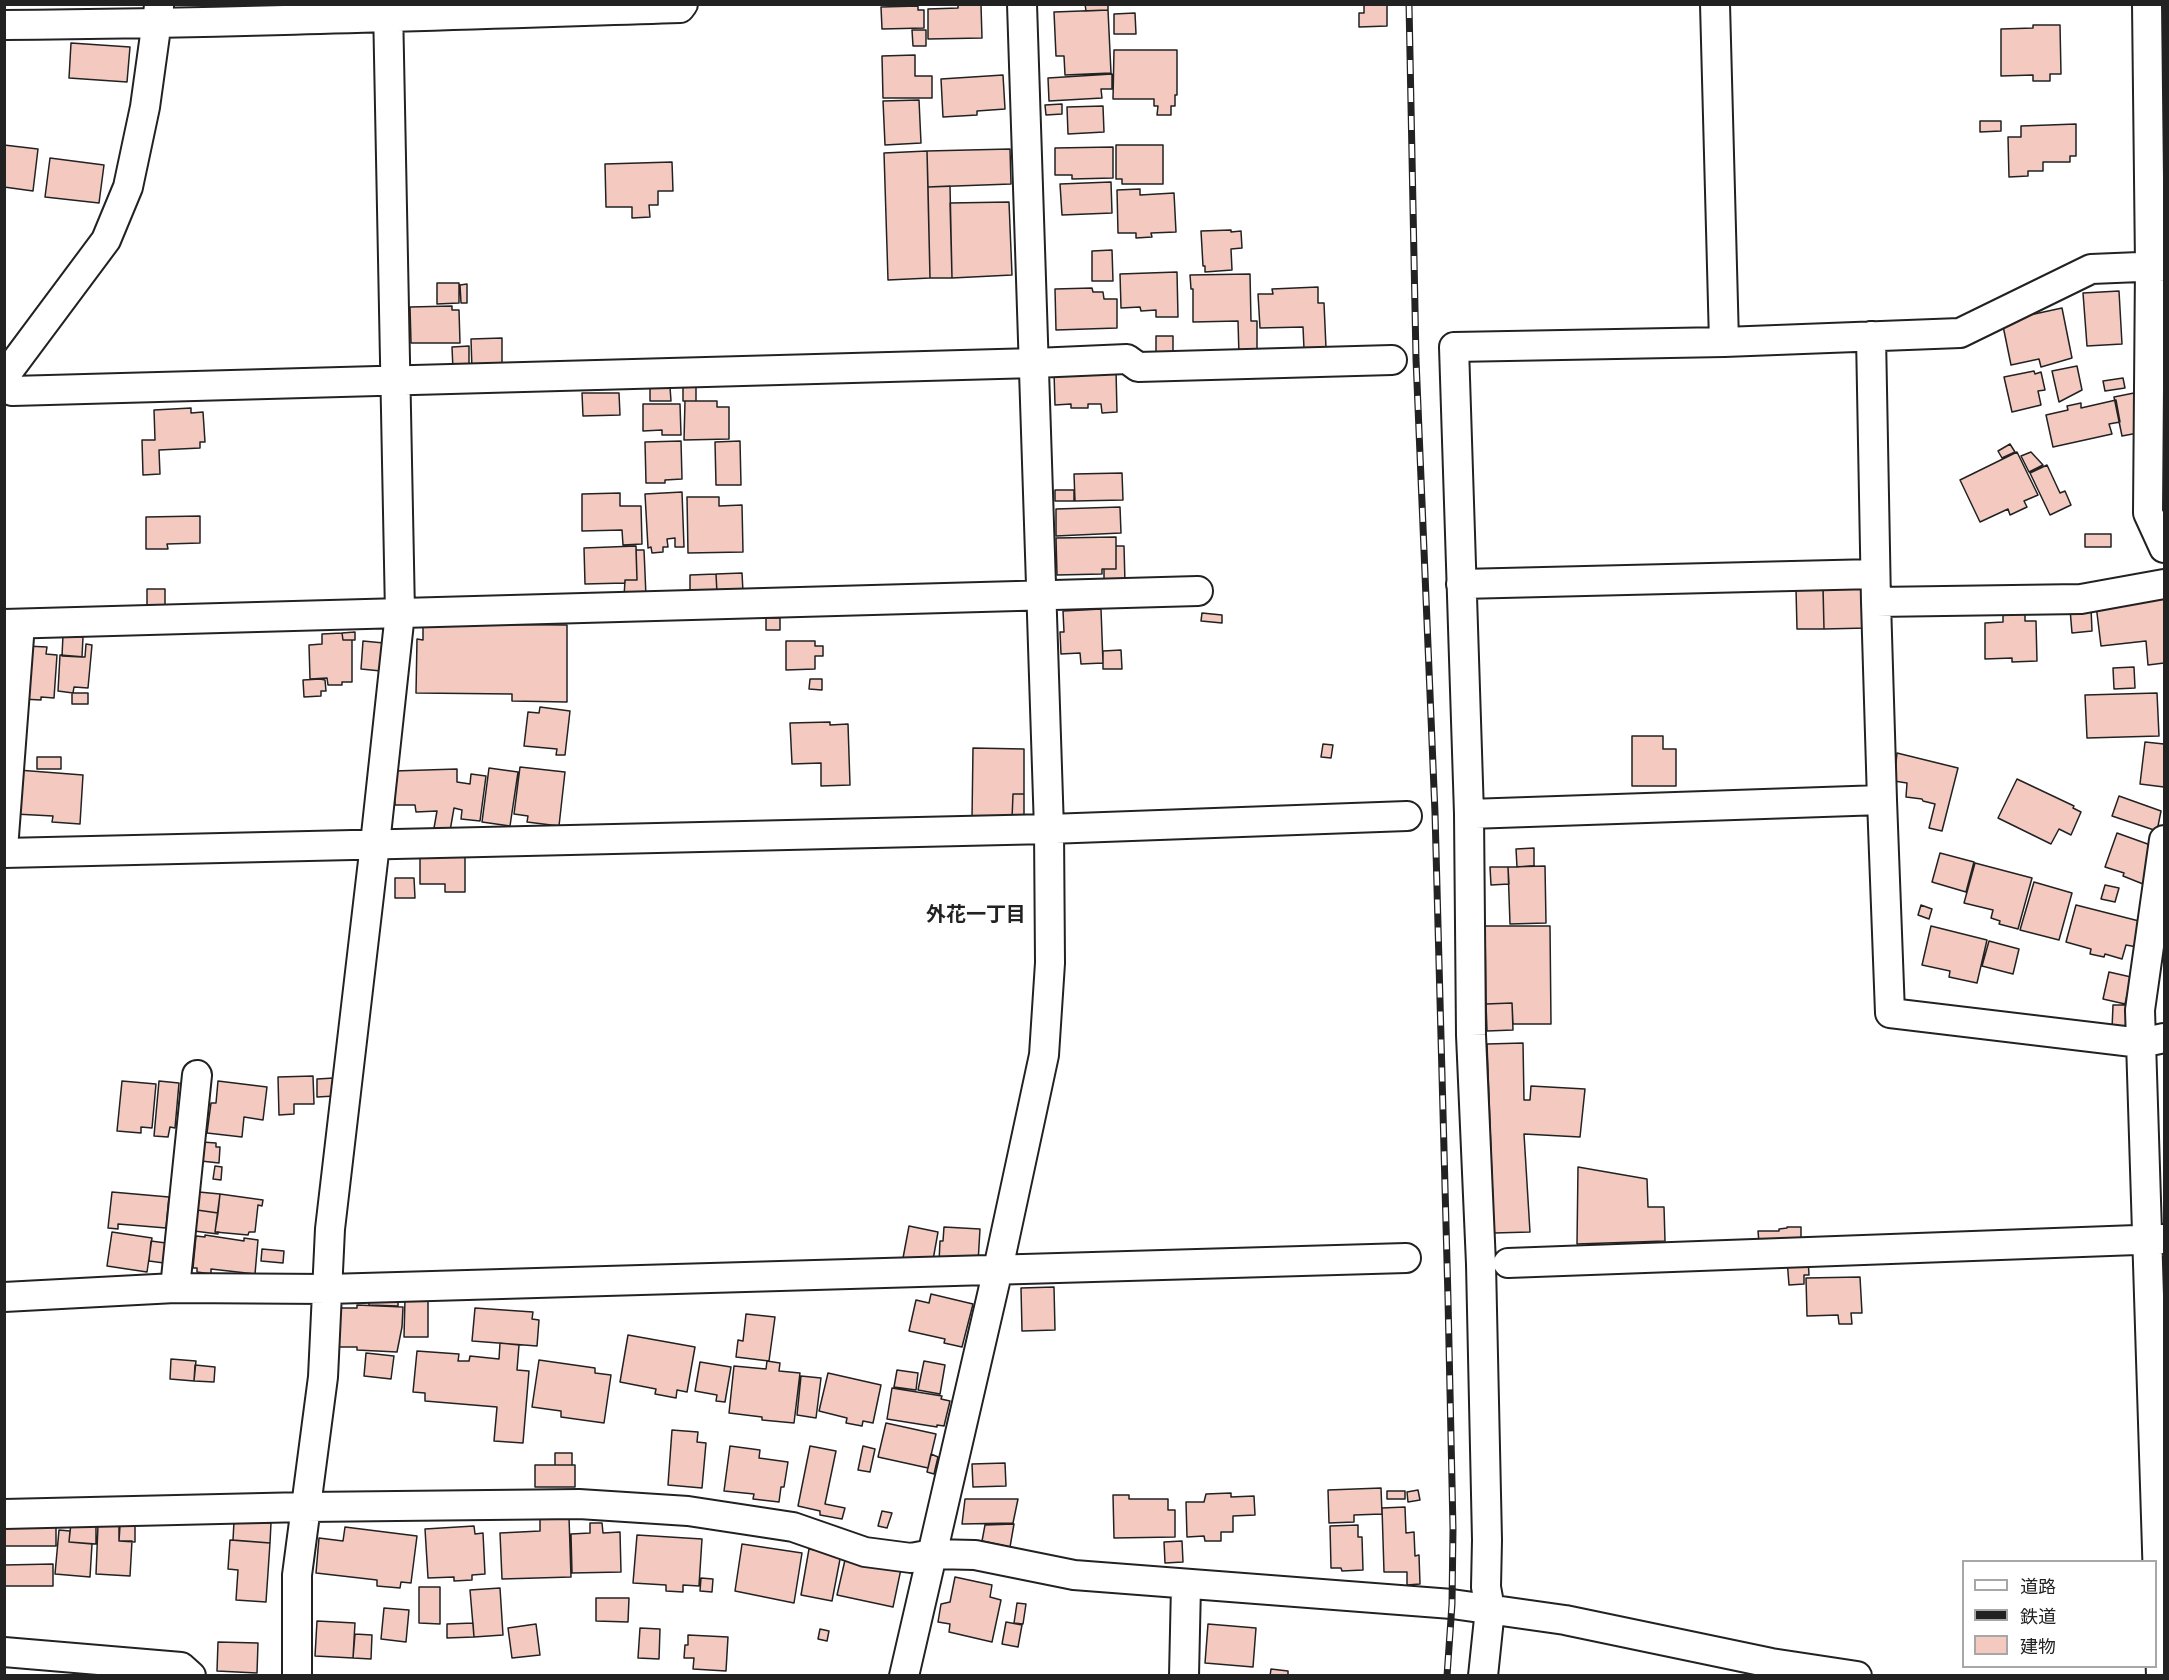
<!DOCTYPE html>
<html>
<head>
<meta charset="utf-8">
<style>
  body { margin:0 }
  #map { position:relative; width:2169px; height:1680px; overflow:hidden; background:#fff; font-family:Karla,"Noto Sans JP",sans-serif }
  canvas { display:block }
  .frame { position:absolute; inset:0; border:6px solid #222; pointer-events:none }
  .legend { position:absolute; left:1962px; top:1560px; width:195px; height:108px; box-sizing:border-box; background:#fff; border:2px solid #a7a7a7; margin:0; padding:8px 10px; list-style:none; font-size:18px; color:#222 }
  .legend li { display:flex; align-items:center; gap:12px; height:30px }
  .legend b { width:30px; border:2px solid #a7a7a7 }
</style>
</head>
<body>
<div id="map">
<canvas width="2169" height="1680"></canvas>
<div class="frame"></div>
<ul class="legend">
<li><b style="height:8px;background:#fff"></b>道路</li>
<li><b style="height:8px;background:#222"></b>鉄道</li>
<li><b style="height:16px;background:#f3c9c0"></b>建物</li>
</ul>
</div>
<script>
const context = document.querySelector('canvas').getContext('2d');
context.lineJoin = 'round';
function fillPath(path, color) {
  context.fillStyle = color;
  context.fill(path, 'evenodd');
}
function strokePath(path, color, width, dash) {
  context.strokeStyle = color;
  context.lineWidth = width;
  context.lineCap = dash ? 'butt' : 'round';
  context.setLineDash(dash || []);
  context.stroke(path);
}
function drawText(font, color, halo, rows, align = 'center') {
  context.font = font + ' Karla,"Noto Sans JP",sans-serif';
  context.lineWidth = 4.5;
  context.setLineDash([]);
  context.textBaseline = 'middle';
  context.strokeStyle = halo;
  context.fillStyle = color;
  for (const [text, x, y, turn = 0] of rows) {
    context.save();
    context.translate(x, y);
    context.rotate((+turn || 0) * Math.PI / 180);
    context.textAlign = isNaN(turn) ? turn : align;
    if (halo) context.strokeText(text, 0, 0);
    context.fillText(text, 0, 0);
    context.restore();
  }
}
const building = new Path2D(`
  M1085 4H1108V10L1086 11Z
  M1364 4H1387V26L1359 27V13H1364Z
  M958 5H981L982 38 928 39V9L958 8Z
  M918 6V10H924V28L882 29 881 7Z
  M1108 10 1111 73 1065 75 1064 56H1056L1054 12Z
  M1135 13 1136 34H1114V14Z
  M2033 25H2060L2061 74H2050V81H2033V75L2001 76V29L2033 28Z
  M912 30H926V46H913Z
  M71 43 130 47 127 82 69 78Z
  M1114 50H1177V95H1175V106H1171V115H1157L1158 106H1154V99H1113Z
  M915 55V76H932V98H883L882 56Z
  M1112 74V89H1101L1102 98 1049 101 1048 78Z
  M1003 75 1005 109 977 111V115L943 117 941 79Z
  M919 100 921 143 885 145 883 101Z
  M1062 104V114L1046 115 1045 105Z
  M1103 106 1104 132 1068 134 1067 107Z
  M1980 121H2001V131L1980 132Z
  M2076 124V156H2070V162H2043V171H2028V176L2009 177 2008 137H2021V126Z
  M4 145 38 149 33 191 4 187Z
  M1116 145H1163V184H1122V179H1116Z
  M1113 147V178L1072 179V175H1055V148Z
  M1010 149 1011 184 928 187 927 151Z
  M927 151 930 278 888 280 884 153Z
  M50 158 104 165 99 203 45 197Z
  M672 162 673 191H658V205H649L650 217 632 218V207H606L605 164Z
  M1111 182 1112 213 1062 215 1060 184Z
  M950 186 952 278H930L928 187Z
  M1140 189V195L1174 193 1176 232 1151 233 1152 237 1136 238V233H1118L1117 190Z
  M1009 202 1012 275 952 278 950 203Z
  M1231 230V232L1241 231 1242 248 1231 249 1232 270 1205 272V266H1203L1201 231Z
  M1112 250 1113 281H1092V251Z
  M1177 272 1178 317H1156V310L1141 311 1140 307 1121 308 1120 274Z
  M1250 274 1251 321H1257V356H1239L1238 321 1193 322V289H1191L1190 275Z
  M437 283H459V303L437 304Z
  M467 284V303H461L460 285Z
  M1318 287V303H1324L1326 348 1304 349 1303 327 1260 328 1258 294H1273L1272 289Z
  M1092 288 1093 292H1103L1104 299H1117V328L1056 330 1055 289Z
  M2119 291 2122 344 2087 346 2083 293Z
  M452 306V310H459L460 343H411L410 307Z
  M2062 308 2072 358 2041 367 2039 359 2011 365 2002 321Z
  M1156 336H1173V356H1156Z
  M502 338V369L472 370 471 339Z
  M469 346V369L453 370 452 347Z
  M2077 366 2082 390 2059 402 2052 371Z
  M1116 370 1117 412 1102 413 1101 404H1088V408H1071V404L1055 405 1054 372Z
  M2034 371 2035 374 2041 372 2045 390 2038 391 2041 405 2012 412 2004 377Z
  M2123 378 2125 388 2105 391 2103 381Z
  M670 387 671 401H650V388Z
  M683 387H696V401H683Z
  M582 393H619L620 415 583 416Z
  M2134 393 2143 432 2122 436 2114 397Z
  M2116 400 2120 422 2109 424 2112 434 2053 447 2046 415 2068 410 2067 406 2081 403V408Z
  M685 401H717V407H729V439L684 440Z
  M643 404H680L681 435H662V430L643 431Z
  M191 408V413L203 412 205 442H200V448L159 450 160 474 143 475 142 440H155L154 410Z
  M681 441 682 479 665 480V483H646L645 442Z
  M740 441 741 485H716L715 442Z
  M2010 444 2015 452 2002 458 1998 451Z
  M2017 452 2038 495 2024 501 2027 507 2010 515 2008 509 1980 522 1960 480Z
  M2031 452 2043 465 2029 472 2021 456Z
  M2047 465 2060 493 2065 491 2071 505 2050 515 2030 473Z
  M1122 473 1123 500 1075 501 1074 474Z
  M1055 490H1074V501H1055Z
  M682 492 684 547H675V538L667 539 668 547H663V552L652 553 651 547 648 548 645 494Z
  M620 493V506H641L642 544 623 545 622 530 582 531V494Z
  M687 497H719V506L742 505 743 552 688 553Z
  M1120 507 1121 533 1056 536V509Z
  M200 516V543L167 544 168 549H146V517Z
  M2085 534H2111V547H2085Z
  M1116 537V569H1102V574L1057 575 1056 538Z
  M636 546 637 580H625V583L585 584 584 548Z
  M1116 546H1124L1125 583 1104 584V569H1116Z
  M636 550H644L646 596 624 597 625 580H637Z
  M742 573 743 592 717 593 716 574Z
  M716 574 717 593 690 594V575Z
  M1866 585 1867 628 1824 629 1823 586Z
  M147 589H165V606H147Z
  M1796 589H1823L1824 629H1797Z
  M2164 597V663L2148 665 2146 641 2101 646 2096 605Z
  M2091 608 2092 631 2072 633 2070 609Z
  M1101 609 1103 663 1081 664 1080 653 1061 654 1060 632H1064L1063 611Z
  M2025 611V621H2036L2037 661 2012 662V658L1985 659V623L2003 622V612Z
  M1202 613 1222 615V623L1201 621Z
  M766 618H780V630H766Z
  M423 624 567 625V702L512 701V694L416 693 417 639 423 640Z
  M355 632V640H343L342 633Z
  M342 633 343 640H352V682H342V685H328L327 678 310 679 309 645 322 644V634Z
  M63 635 83 637 82 657 62 656Z
  M363 641 384 643 381 671 361 669Z
  M786 641H815V646H823V656H815V669L786 670Z
  M86 644 92 645 88 688 74 687 73 693 58 691 60 655 85 657Z
  M26 646 47 647 46 654 57 655 54 698 41 697V700L22 699Z
  M1121 650 1122 669H1103V651Z
  M2134 667 2135 688 2114 689 2113 668Z
  M320 679 325 680 326 691H321V696L304 697 303 680Z
  M810 679H822V690L809 689Z
  M72 693H88V704H72Z
  M2157 693 2159 736 2087 738 2085 695Z
  M540 707 570 711 565 755H556L557 749 524 746 528 712 539 713Z
  M830 722V725L848 724 850 785 821 786V763L792 764 790 723Z
  M1632 736H1663V749H1676V786H1632Z
  M2145 742 2164 744V787L2140 784Z
  M1323 744 1333 745 1331 758 1321 757Z
  M973 748 1024 749V794H1013L1012 819H972Z
  M1897 753 1958 768 1942 831 1929 828 1935 804 1923 801 1922 799 1906 797 1907 783 1894 781Z
  M37 757H61V769H37Z
  M520 767 565 772 559 826 527 822 528 816 514 814Z
  M489 768 518 772 510 826 482 822Z
  M457 769V782L470 784 471 774 486 776 480 821 461 819 462 810 454 808 450 831 434 828 437 811 416 812 415 805H395L394 771Z
  M18 770 83 775 80 824 52 822 53 816 15 814Z
  M2017 779 2074 806 2073 808 2081 812 2071 835 2059 829 2051 844 1998 818Z
  M1013 794H1024V819H1012Z
  M2119 796 2161 811 2157 831 2112 816Z
  M2117 833 2156 847 2143 884 2123 876 2124 873 2105 867Z
  M1534 848V866L1517 867 1516 849Z
  M1940 853 1974 862 1966 892 1932 882Z
  M465 856V892H445V884H420V857Z
  M1975 863 2032 878 2018 929 1999 924 2000 921 1991 918 1993 910 1964 903Z
  M1545 866 1546 923 1510 924 1508 867Z
  M1490 867H1508L1509 884 1491 885Z
  M395 878H414L415 898H395Z
  M2034 882 2072 893 2059 940 2020 930Z
  M2105 885 2119 888 2115 902 2101 899Z
  M1921 905 1932 909 1929 919 1918 915Z
  M2076 905 2143 922 2137 947 2126 945 2122 959 2105 954 2104 957 2090 954 2091 949 2066 942Z
  M1485 926H1550L1551 1024H1513L1512 1003 1486 1004Z
  M1931 926 1987 940 1977 983 1949 977 1950 971 1922 965Z
  M1989 941 2019 949 2013 974 1982 966Z
  M2109 972 2131 977 2125 1004 2103 999Z
  M1512 1003 1513 1030 1487 1031 1486 1004Z
  M2113 1005H2130L2129 1030 2112 1029Z
  M1523 1043 1524 1100H1530L1531 1086 1585 1089 1580 1137 1524 1134 1530 1232 1494 1233 1487 1044Z
  M313 1076 314 1104H294V1114L279 1115 278 1077Z
  M334 1078 335 1096 317 1097V1079Z
  M122 1081 156 1084 152 1128 141 1127V1133L117 1131Z
  M159 1081 179 1083 175 1128 170 1127 168 1137 154 1136Z
  M218 1081 267 1087 263 1120 244 1117 242 1137 207 1133 211 1103H216Z
  M202 1142 216 1143V1147H220L219 1163 201 1161Z
  M215 1166 222 1167 221 1180 213 1179Z
  M1578 1167 1647 1179 1648 1207H1664L1665 1241 1577 1244Z
  M112 1192 169 1197 166 1228 118 1224V1229L108 1228Z
  M199 1192 220 1194 218 1213 197 1210Z
  M220 1194 263 1200 262 1206 258 1205 255 1232H249L248 1235 215 1232Z
  M197 1210 218 1213 215 1232H219L218 1234 194 1231Z
  M909 1226 938 1232 933 1260 919 1258 918 1260 903 1258Z
  M944 1227 980 1229 978 1263 939 1262 940 1241H943Z
  M1787 1227H1801V1242L1759 1243 1758 1231H1779V1229L1787 1228Z
  M112 1232 152 1238 147 1272 107 1266Z
  M205 1235 244 1241V1238L258 1240 255 1274 211 1269V1274L197 1272V1268H193L196 1236 205 1237Z
  M151 1241 166 1243 164 1263 149 1261Z
  M262 1249 284 1251 283 1263 261 1261Z
  M1808 1258 1809 1275H1804V1284L1789 1285 1787 1259Z
  M1860 1277 1862 1313H1851L1852 1324H1839L1838 1315 1807 1316 1806 1278Z
  M1054 1287 1055 1330 1022 1331 1021 1288Z
  M931 1294 973 1304 962 1347 944 1343 945 1339 909 1331 916 1300 929 1303Z
  M398 1297V1306L369 1305V1298Z
  M405 1298H428V1337H404Z
  M357 1305 403 1307 402 1327 397 1352 357 1350V1347H336L338 1308H357Z
  M475 1308 533 1312 532 1319 539 1320 537 1346 472 1341Z
  M746 1314 775 1317 769 1361 736 1357 738 1340 743 1341Z
  M628 1335 695 1347 687 1392 677 1390 676 1398 655 1394 656 1389 620 1382Z
  M500 1343 519 1345 517 1370 529 1371 523 1443 494 1441 497 1407 425 1401V1393L413 1392 417 1351 459 1354 458 1361H469L470 1356 499 1359Z
  M366 1353 394 1356 391 1379 364 1376Z
  M171 1359 196 1361 194 1381 170 1379Z
  M539 1360 595 1368V1373L611 1375 604 1423 561 1417V1411L532 1407Z
  M767 1361 780 1363 779 1371 800 1373 794 1423 762 1420V1417L729 1413 734 1366 766 1369Z
  M924 1361 945 1365 940 1394 918 1390Z
  M700 1362 731 1367 725 1402 716 1401 717 1395 695 1391Z
  M195 1365 215 1367 214 1382 194 1381Z
  M897 1370 918 1373 916 1390 894 1387Z
  M828 1373 881 1385 873 1423 863 1421 862 1426 846 1423 847 1418 819 1411Z
  M801 1376 821 1378 816 1418 797 1415Z
  M892 1388 942 1396 941 1399 950 1401 944 1426 937 1425V1427L887 1419Z
  M886 1423 936 1434 928 1468 878 1457Z
  M672 1430 698 1432 697 1442 706 1443 702 1488 668 1485Z
  M730 1446 760 1450 759 1458 788 1462 784 1487H781L779 1502 753 1499 754 1494 724 1491Z
  M810 1446 836 1451 825 1504 845 1508 842 1519 820 1515V1511L798 1506Z
  M863 1446 875 1449 870 1472 858 1470Z
  M555 1453H572V1465H555Z
  M931 1454 938 1457 934 1474 927 1472Z
  M1005 1463 1006 1486 973 1487 972 1464Z
  M535 1465H575V1487H535Z
  M1381 1488 1382 1514 1354 1515V1522L1329 1523 1328 1490Z
  M1418 1490 1420 1500 1408 1502 1407 1492Z
  M1387 1491H1405V1499H1387Z
  M1231 1493V1497L1254 1496 1255 1515 1233 1516V1532H1221V1541H1205L1204 1536 1187 1537 1186 1502H1204L1206 1494Z
  M1113 1495H1129V1499H1168V1510H1175V1537L1114 1538Z
  M965 1499H1018L1013 1523 962 1524Z
  M1405 1507 1406 1533 1414 1532 1415 1556 1419 1555 1420 1584 1407 1585V1572H1384L1382 1508Z
  M882 1511 892 1513 887 1528 878 1526Z
  M569 1517 571 1577 502 1579 500 1533 540 1531V1519Z
  M234 1521 271 1523 270 1543 233 1540Z
  M4 1523H56V1546H4Z
  M71 1523 96 1524V1544L69 1542Z
  M590 1523H602L603 1533 620 1532 621 1572 572 1573 571 1534 590 1533Z
  M119 1524 135 1525V1542L119 1541Z
  M1014 1524 1010 1547 982 1541 985 1525Z
  M98 1525 120 1526 119 1541H132L130 1576 96 1574Z
  M1358 1525V1537H1362L1363 1570 1342 1571 1341 1568H1331L1330 1526Z
  M474 1526 475 1534 483 1533 485 1574 472 1575V1580L454 1581V1577L428 1578 425 1529Z
  M345 1527 417 1536 411 1583 401 1582 400 1588 377 1586V1580L316 1573 319 1538 343 1541Z
  M59 1530 70 1531 69 1542 92 1544 90 1577 55 1574Z
  M637 1535 702 1539 699 1586 683 1585V1592L666 1591V1585L633 1583Z
  M230 1540 270 1543 266 1602 236 1600 238 1570 228 1569Z
  M1182 1541 1183 1562 1165 1563 1164 1542Z
  M742 1544 802 1553 794 1603 735 1591Z
  M809 1549 841 1554 832 1601 801 1595Z
  M845 1560 901 1569 893 1607 837 1595Z
  M53 1564V1586H4V1565Z
  M955 1577 992 1585 990 1597 1001 1600 992 1642 949 1632 950 1624 938 1622 941 1604 950 1602Z
  M701 1578 713 1579 712 1592 700 1591Z
  M419 1587H440V1624L419 1623Z
  M500 1588 503 1635 474 1637 470 1590Z
  M596 1598H629L628 1622 596 1621Z
  M1017 1603 1026 1604 1023 1624 1014 1623Z
  M384 1608 409 1610 406 1642 381 1639Z
  M317 1621 355 1623 353 1658 315 1656Z
  M1006 1622 1022 1625 1018 1647 1002 1644Z
  M473 1623 474 1637 447 1638V1624Z
  M536 1624 540 1655 512 1658 508 1628Z
  M1208 1624 1256 1628 1253 1667 1205 1663Z
  M640 1628 660 1629 659 1659 638 1658Z
  M820 1629 829 1631 827 1641 818 1639Z
  M355 1634 372 1635 371 1659 353 1658Z
  M688 1635 728 1637 726 1671 693 1669 694 1658H684L685 1645H688Z
  M218 1642 258 1643 257 1673 217 1671Z
  M1271 1669 1288 1671V1676H1270Z`);
fillPath(building, '#f3c9c0');
strokePath(building, '#222', 1.5);
const minor = new Path2D(`
  M1715 4 1724 342 1960 333 2091 269 2164 266
  M2147 4 2150 265 2148 513 2164 548
  M4 25C230 23 455 15 680 8L683 4
  M4 377 106 240 128 187 145 107 159 6
  M4 388 12 391 1035 363 1127 359 1138 367 1392 360
  M1461 584 1875 574
  M1876 602 2081 599 2164 584
  M4 624 1198 591
  M1882 800 1890 1013 2141 1043 2164 1038
  M1469 814 1882 800 1876 602 1871 336
  M4 836 20 624
  M4 853 1049 829 1407 816
  M1508 1263 2164 1239
  M175 1288 197 1075
  M4 1297 175 1288 328 1289 1406 1258
  M4 1514 306 1507 579 1504 688 1511 793 1527 865 1552 911 1558 932 1554 975 1555 1074 1575 1452 1604 1565 1620 1771 1663 1857 1676
  M4 1652 181 1667 191 1676
  M297 1676V1575L323 1377 330 1229 375 844 400 613 388 6
  M904 1676 998 1269 1044 1055 1050 963 1049 829 1022 4
  M1184 1676 1186 1585
  M1483 1676 1490 1609 1486 1587 1487 1540 1481 1264 1471 1035 1469 814 1454 347 1724 342
  M2161 1676 2140 1010 2164 840`);
strokePath(minor, '#222', 32);
strokePath(minor, '#fff', 28);
const rail = new Path2D(`
  M1409 4 1416 359 1435 813 1448 1299 1453 1529 1452 1604 1447 1676`);
strokePath(rail, '#222', 7);
strokePath(rail, '#fff', 4.5, [14]);
drawText('bold 20px', '#222', '#fff', [
  ["外花一丁目",976,915]
]);
</script>
</body>
</html>
